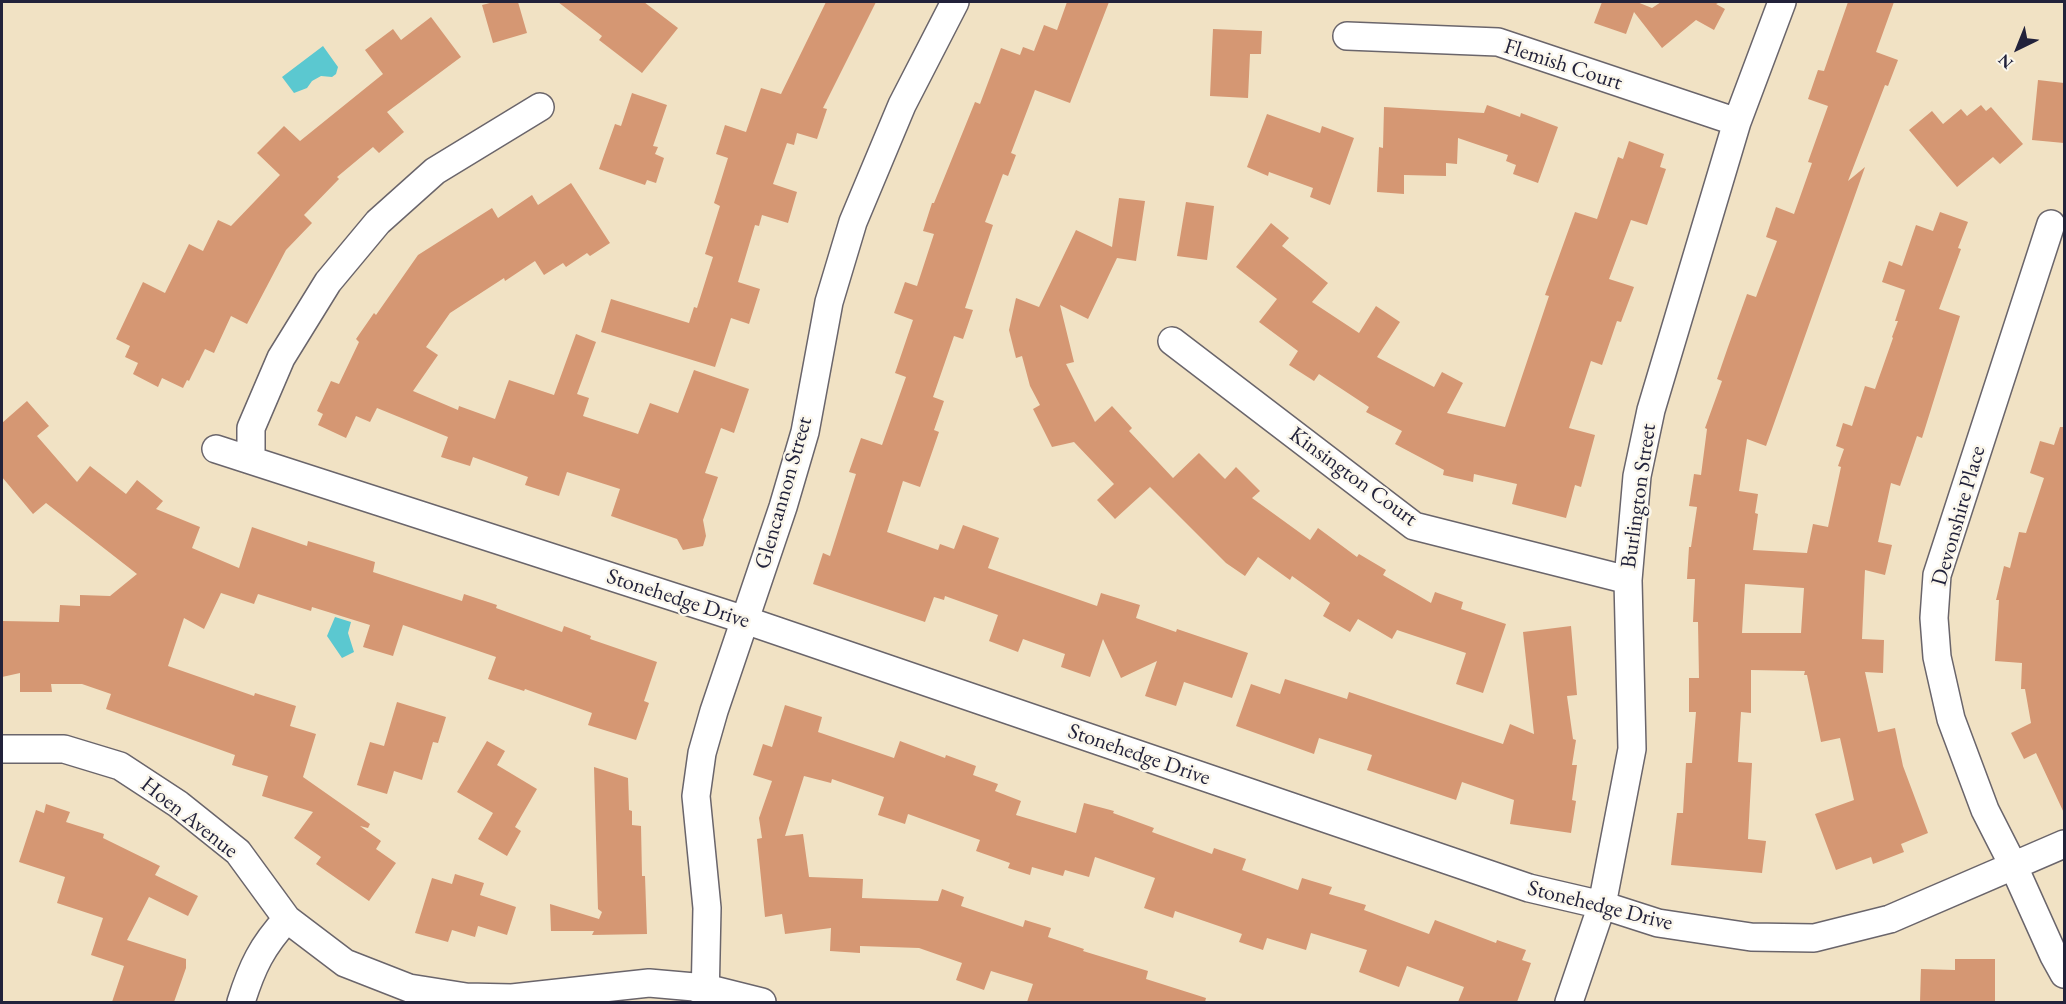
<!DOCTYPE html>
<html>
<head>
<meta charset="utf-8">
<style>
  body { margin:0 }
  #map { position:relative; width:2066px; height:1004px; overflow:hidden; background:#f1e2c4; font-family:"EB Garamond",serif }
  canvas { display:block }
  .frame { position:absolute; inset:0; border:3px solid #22223b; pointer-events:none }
  .north { position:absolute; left:1988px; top:18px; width:60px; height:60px; -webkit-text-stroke:4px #fbf7ec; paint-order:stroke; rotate:223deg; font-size:16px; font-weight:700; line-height:24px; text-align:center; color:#22223b }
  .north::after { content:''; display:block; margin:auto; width:21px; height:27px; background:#22223b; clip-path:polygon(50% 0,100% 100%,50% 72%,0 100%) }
</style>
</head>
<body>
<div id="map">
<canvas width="2066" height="1004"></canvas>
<div class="frame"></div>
<div class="north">N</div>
</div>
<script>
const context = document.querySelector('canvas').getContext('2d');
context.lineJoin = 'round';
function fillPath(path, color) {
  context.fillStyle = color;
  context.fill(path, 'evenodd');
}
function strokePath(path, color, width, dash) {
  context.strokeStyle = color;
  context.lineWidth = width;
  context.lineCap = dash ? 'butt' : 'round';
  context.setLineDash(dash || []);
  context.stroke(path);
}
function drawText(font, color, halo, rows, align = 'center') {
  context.font = font + ' "EB Garamond",serif';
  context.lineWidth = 5;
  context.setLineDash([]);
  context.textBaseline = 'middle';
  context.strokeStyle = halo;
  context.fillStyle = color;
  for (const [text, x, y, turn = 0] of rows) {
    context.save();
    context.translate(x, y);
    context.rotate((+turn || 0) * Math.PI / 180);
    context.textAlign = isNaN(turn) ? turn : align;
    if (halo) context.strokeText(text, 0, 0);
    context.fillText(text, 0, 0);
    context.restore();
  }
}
fillPath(new Path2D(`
  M323 46 338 67 336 74 332 77 321 76 312 81 307 88 294 93 282 77Z
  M335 617 351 622 348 633 354 652 342 658 327 636Z`), '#5bc8d0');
fillPath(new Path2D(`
  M494 2H518L527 33 493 43 482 5Z
  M558 2H644L678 28 642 73 599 40 602 36Z
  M826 2H876L823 108 827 109 817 139 797 133 794 145 787 143 773 184 797 192 788 223 762 215 759 226 755 225 738 282 760 289 749 324 731 318 715 367 601 332 611 299 689 323 694 307 697 308 713 257 705 254 720 206 714 203 728 158 716 154 725 125 746 132 761 88 781 94Z
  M1067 2H1109L1070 103 1035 90 1011 153 1016 155 1008 176 1003 174 985 222 993 225 965 308 973 310 963 339 954 336 933 397 944 401 934 430 939 432 920 487 903 481 887 532 938 550 940 544 954 549 963 525 999 538 988 568 1097 606 1101 593 1140 605 1136 618 1176 632 1177 629 1248 653 1232 698 1184 682 1176 706 1145 696 1157 661 1121 678 1103 639 1090 677 1061 667 1065 654 1023 639 1018 652 989 641 998 615 945 596 944 600 934 597 925 622 813 584 823 553 830 556 856 474 849 472 861 438 882 445 906 377 895 373 913 320 894 313 905 282 917 286 934 234 923 231 932 203H934L975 102 980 104 1001 48 1020 55 1023 47 1034 51 1044 25 1057 30Z
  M1602 2H1637L1652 8 1661 2H1720L1716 4 1725 9 1714 30 1696 20 1662 48 1634 12 1626 34 1594 23Z
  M1848 2H1894L1876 52 1898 60 1888 86 1885 85 1848 181 1865 167 1766 446 1747 439 1739 491 1758 494 1755 513 1758 514 1753 550 1807 553 1813 524 1828 527 1841 467 1838 466 1844 449 1836 446 1843 423 1852 426 1865 386 1875 389 1893 338 1892 337 1898 321H1895L1905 290 1882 282 1889 261 1902 266 1916 225 1933 231 1940 212 1968 222 1958 248 1961 249 1939 309 1960 316 1922 438 1917 436 1900 486 1891 483 1878 542 1892 545 1885 575 1865 570 1862 639 1884 640 1883 673 1865 672 1878 732 1895 728 1903 766 1928 833 1901 844 1904 852 1873 864 1871 857 1836 870 1815 814 1854 800 1840 738 1821 742 1807 675H1804L1805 671 1751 670V713L1741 712 1738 762 1752 763 1748 839 1766 841 1762 873 1671 865 1677 813H1683L1686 763H1692L1696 712H1689V678H1699L1698 622H1693L1695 579H1687L1689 547H1691L1697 507 1689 506 1694 474 1701 475 1707 429 1705 428 1722 381 1717 379 1728 347 1747 294 1756 297 1777 241 1766 237 1776 207 1794 214 1812 163 1808 162 1828 106 1808 99 1818 70 1824 71ZM1745 584 1804 588 1801 633H1742Z
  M431 17 461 57 387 112 404 132 379 153 373 147 337 177 339 179 304 215 312 223 286 250 247 324 231 316 214 353 205 349 189 381 187 380 183 388 162 378 158 387 133 374 138 363 125 357 130 346 116 339 143 282 165 293 189 244 203 251 218 220 231 226 280 175 257 153 284 126 300 141 383 74 365 50 393 29 401 40Z
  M1213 29 1262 31 1261 54H1250L1248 98 1210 96Z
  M2038 80 2064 83V143L2032 140Z
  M632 93 667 105 653 146 658 147 655 154 664 158 656 183 647 180 645 185 599 169 615 124 621 126Z
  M1487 105 1520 117 1521 113 1558 127 1538 183 1513 174 1516 165 1506 161 1508 155 1458 138 1457 164 1446 163V176L1404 175V194L1377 192 1379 147 1383 148 1384 107 1484 113Z
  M1981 105 1986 111 1991 107 2023 144 2000 164 1993 157 1957 187 1909 130 1932 111 1943 124 1961 109 1967 116Z
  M1267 114 1320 133 1322 126 1354 138 1330 205 1310 197 1313 188 1269 172 1268 176 1247 167Z
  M1629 141 1664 154 1660 167 1666 169 1647 225 1631 220 1609 279 1634 287 1621 322 1617 321 1602 365 1591 361 1569 428 1595 435 1581 487 1575 485 1566 518 1512 504 1517 484 1474 474 1473 482 1443 475 1444 470 1395 444 1402 431 1366 412 1369 407 1319 374 1314 381 1289 365 1298 351 1259 322 1277 299 1236 267 1271 223 1289 238 1282 246 1328 283 1312 302 1359 333 1376 306 1400 322 1377 357 1434 387 1442 372 1463 383 1447 413 1505 427 1549 296 1545 295 1575 212 1597 219 1618 157 1623 159Z
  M571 183 610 243 590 256 587 253 566 267 563 263 544 275 535 261 505 281 504 278 450 313 426 347 438 355 413 391 458 410 459 406 495 419 509 380 554 395 576 334 596 342 577 394 589 398 583 416 638 434 650 403 678 413 694 370 749 389 734 433 721 428 705 473 718 477 703 520 706 536 703 546 683 550 677 539 611 516 620 489 567 472 559 496 525 485 528 477 473 457 470 466 441 457 448 437 377 408 370 422 356 416 346 438 318 425 323 414 317 411 331 381 339 384 359 342 356 339 374 313 376 315 418 255 492 208 498 218 532 195 538 205Z
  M1119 198 1145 201 1136 261 1117 258 1088 319 1060 305 1074 362 1066 364 1095 422 1112 406 1132 428 1129 431 1173 478 1199 453 1225 479 1236 467 1260 491 1252 498 1310 540 1318 528 1357 557 1359 554 1386 570 1383 575 1431 603 1435 592 1463 602 1461 609 1506 624 1483 693 1456 684 1466 653 1397 630 1392 639 1358 619 1350 632 1323 616 1330 603 1292 576 1290 580 1258 557 1245 576 1226 563 1150 487 1115 519 1097 500 1114 484 1074 442 1052 447 1033 409 1040 405 1030 386 1022 356 1016 358 1009 330 1016 298 1039 307 1076 230 1112 247Z
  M1186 202 1214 206 1207 260 1177 256Z
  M27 401 49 426 37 436 77 482 90 466 126 494 137 480 163 501 156 509 200 527 192 548 239 568 252 527 307 546 308 541 375 562 373 572 462 601 464 594 497 605 496 608 562 632 564 626 591 636 590 639 657 662 644 701 649 703 636 740 588 725 592 713 525 689 524 691 488 679 496 657 403 625 393 656 363 647 370 625 312 607 311 611 258 594 254 604 221 593 204 629 184 618 168 666 254 696 255 693 296 706 290 726 316 734 303 777 370 824 368 828 360 826 381 841 376 849 396 863 369 901 316 864 321 857 294 838 313 812 262 796 268 776 232 765 235 755 106 709 111 694 82 684H51L52 692H20V673L2 677V621L59 622 60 605 80 606V595L110 596 137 574 46 503 33 514 2 477V423Z
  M2060 427H2064V813L2036 753 2024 759 2011 733 2031 723 2025 689H2021L2022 663 1995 661 1999 600H1996L2004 566 2010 568 2019 532 2026 533 2044 478 2030 473 2040 441 2054 445Z
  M1571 626 1577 695 1567 696 1573 739 1576 740 1572 765H1577L1572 800 1576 801 1571 833 1510 824 1514 800 1462 782 1456 800 1367 770 1372 755 1319 738 1314 754 1236 726 1251 684 1280 694 1285 679 1347 699 1349 692 1503 744 1510 724 1534 734 1523 632Z
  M397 702 446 717 438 743 433 742 422 780 394 771 387 794 357 785 370 742 384 746Z
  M785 705 822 717 818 732 894 758 900 741 945 758 946 755 976 766 973 775 998 784 995 791 1021 801 1016 815 1076 833 1084 803 1114 811 1113 813 1154 828 1152 832 1212 854 1214 848 1246 859 1242 870 1298 890 1302 878 1332 887 1329 894 1366 905 1364 910 1429 934 1435 920 1496 943 1497 940 1526 950 1522 960 1531 963 1517 1002H1458L1464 987 1407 966 1399 987 1359 972 1367 950 1311 933 1306 950 1267 938 1263 950 1239 942 1242 934 1175 911 1173 918 1144 908 1155 878 1095 857 1089 877 1065 870 1063 876 1032 867 1030 875 1008 868 1010 863 976 851 980 840 908 814 905 824 878 815 884 797 832 779 831 783 804 776 785 836 803 834 809 877 863 879 862 898 938 901 942 889 964 897 961 906 1023 927 1025 920 1051 928 1048 937 1084 949 1083 951 1148 971 1146 979 1206 998 1205 1002H1027L1033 984 991 971 984 990 956 980 962 963 919 948 860 946V953L830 951 831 928 785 934 782 914 765 917 757 839 762 838 759 818 772 781 753 775 763 744 772 747Z
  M487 741 505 751 497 765 537 789 515 827 521 831 507 856 478 839 493 813 457 792Z
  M594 767 628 778 629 810 632 811V825L641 826 642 876H645L647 934 592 935 594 931H551L550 904 599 919 602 912 598 909Z
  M46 804 70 812 66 822 104 834 103 838 160 866 155 875 198 896 188 916 149 897 127 940 186 959V968L174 1002H112L124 966 91 955 103 918 57 903 65 877 19 862 36 810 44 813Z
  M455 874 484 883 480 895 516 907 507 935 478 926 475 937 452 930 448 942 415 933 432 878 452 884Z
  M1955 959H1995V1002H1920L1921 969 1955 970Z`), '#d59773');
const minor = new Path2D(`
  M1347 36 1498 42 1737 122
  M2051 224 1937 575 1934 618 1937 657 1951 719 1985 810 2014 867 2054 956 2064 974
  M1172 341 1414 526 1628 580
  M216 449 745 620 1529 888 1602 905 1658 923 1751 937 1814 938 1890 919 2064 844
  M251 460V428L281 358 328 282 378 222 435 171 540 107
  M2 749H64L120 766 178 804 238 852 287 919 345 963 409 988 466 997 512 998 649 983 706 988 762 1002
  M241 1002C252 967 262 946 287 919
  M705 1002 707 908 696 796 702 753 714 711 783 507 805 432 829 302 853 222 902 105 955 2
  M1569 1002 1602 905 1632 749 1628 580 1637 476 1651 410 1737 122 1782 2`);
strokePath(minor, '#6a656b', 30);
strokePath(minor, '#fff', 27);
drawText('22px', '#22223b', '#fbf7ec', [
  ["Flemish Court",1563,65,18],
  ["Kinsington Court",1353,477,36],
  ["Glencannon Street",784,493,-74],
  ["Burlington Street",1639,496,-82],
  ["Devonshire Place",1959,516,-74],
  ["Stonehedge Drive",678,599,18],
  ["Stonehedge Drive",1139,755,19],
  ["Hoen Avenue",189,818,38],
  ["Stonehedge Drive",1600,906,14]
]);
</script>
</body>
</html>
